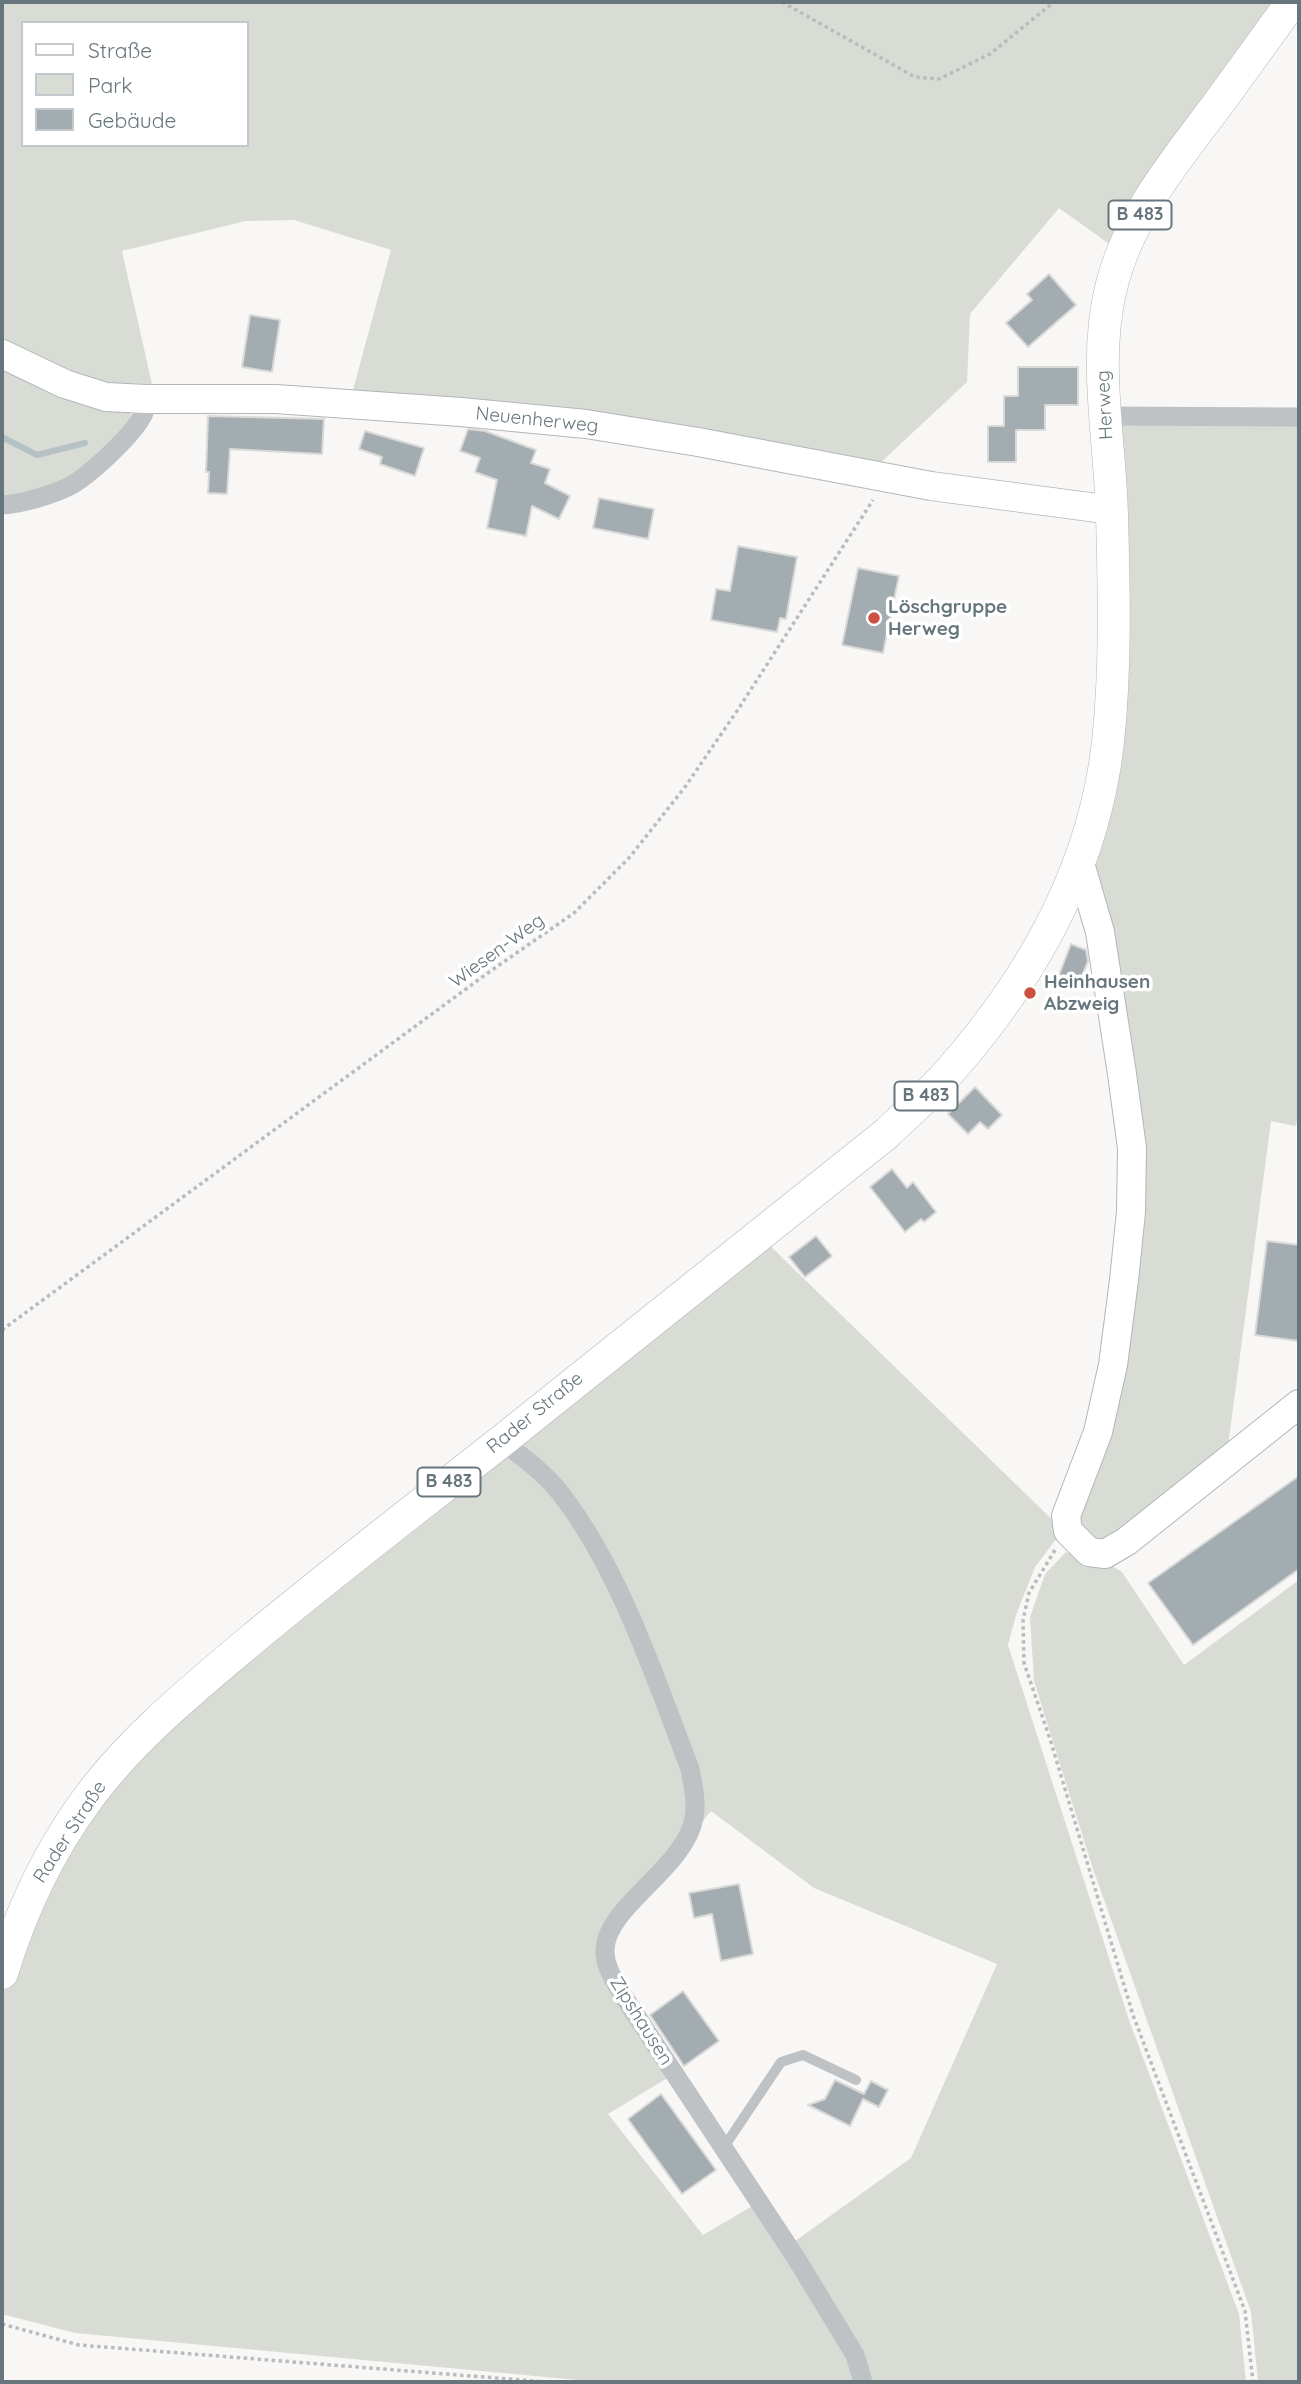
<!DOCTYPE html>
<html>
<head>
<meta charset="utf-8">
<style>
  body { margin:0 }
  #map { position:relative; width:1301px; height:2384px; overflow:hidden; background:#f8f7f6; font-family:Quicksand,sans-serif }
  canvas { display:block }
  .frame { position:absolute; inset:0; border:4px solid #66767c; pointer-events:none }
  .legend { position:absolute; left:21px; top:21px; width:228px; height:126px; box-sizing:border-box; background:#fff; border:2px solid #c2c8cb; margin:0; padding:9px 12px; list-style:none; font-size:21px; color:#66767c }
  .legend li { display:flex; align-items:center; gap:14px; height:35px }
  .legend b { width:35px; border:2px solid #c2c8cb }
</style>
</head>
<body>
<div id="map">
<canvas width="1301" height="2384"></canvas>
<div class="frame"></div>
<ul class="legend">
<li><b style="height:9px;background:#fff"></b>Straße</li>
<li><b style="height:19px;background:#d8dcd5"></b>Park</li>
<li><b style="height:19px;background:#a3acb0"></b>Gebäude</li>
</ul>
</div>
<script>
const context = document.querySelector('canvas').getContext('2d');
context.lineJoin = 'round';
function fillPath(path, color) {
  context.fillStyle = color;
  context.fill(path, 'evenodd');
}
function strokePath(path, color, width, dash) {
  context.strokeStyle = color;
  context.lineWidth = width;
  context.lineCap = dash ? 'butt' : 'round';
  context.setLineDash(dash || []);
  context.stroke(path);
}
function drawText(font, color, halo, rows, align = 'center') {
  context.font = font + ' Quicksand,sans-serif';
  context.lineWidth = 7;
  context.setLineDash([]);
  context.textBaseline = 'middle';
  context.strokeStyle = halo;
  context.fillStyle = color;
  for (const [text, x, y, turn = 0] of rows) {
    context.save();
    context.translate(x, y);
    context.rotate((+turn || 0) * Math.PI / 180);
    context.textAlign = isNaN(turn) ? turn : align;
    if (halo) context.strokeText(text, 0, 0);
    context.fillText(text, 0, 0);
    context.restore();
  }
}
fillPath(new Path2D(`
  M2 2H1287L1119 251 1059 208 970 314 967 382 878 465 351 397 391 250 294 220 246 221 122 251 152 384 112 383 69 374 2 339ZM23 23H247V145H23Z
  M2 363 129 408 132 416 128 429 66 487 2 502Z
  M1110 420H1299V1118L1295 1126 1271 1121 1227 1454 1117 1542 1079 1537 1076 1493 1134 1212 1084 857 1093 829Z
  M762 1238 1063 1530 1035 1567 1016 1615 1008 1645 1129 2020 1239 2314 1246 2382H865L857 2352 791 2244 911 2158 997 1964 814 1888 711 1811 679 1850 649 1878 608 1929 602 1950 606 1970 674 2074 608 2114 703 2235 754 2205 853 2355 860 2382H599L75 2333 2 2314V1990L19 1936 40 1885 77 1822 106 1783 149 1736 195 1691 420 1508Z
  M1066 1552 1086 1561H1104L1122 1572 1184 1665 1299 1580V2382H1258L1251 2312 1093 1869 1034 1681 1030 1617 1045 1574Z`), '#d8dcd5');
strokePath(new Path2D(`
  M2 437 37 455 85 443`), '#b5c1c4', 6);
const building = new Path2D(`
  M1049 274 1076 305 1028 347 1006 323 1032 300 1027 294Z
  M250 315 280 320 272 372 242 367Z
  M1018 367H1078V405H1045V430H1016V462H988V426H1004V396H1018Z
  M208 416 324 419 322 454 230 449 227 494 208 493 209 472H206Z
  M468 429 485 431 536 450 531 463 550 469 545 483 570 496 559 519 532 506 526 536 487 528 497 480 475 472 480 458 460 451Z
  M365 431 424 448 415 476 380 464 382 457 359 449Z
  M599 498 654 509 648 539 593 528Z
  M738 546 797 557 786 619 780 618 777 632 711 620 716 589 730 591Z
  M858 568 899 576 883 653 842 645Z
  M1071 944 1086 950 1088 961 1077 988 1057 980Z
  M975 1087 1002 1115 988 1129 980 1122 968 1134 948 1114Z
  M892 1169 907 1188 913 1182 936 1212 924 1222 921 1219 905 1232 870 1187Z
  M816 1236 832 1256 805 1277 789 1257Z
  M1267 1241 1299 1245V1341L1255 1335Z
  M1299 1476V1569L1193 1645 1148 1583Z
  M739 1884 753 1954 721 1961 712 1914 694 1918 689 1893Z
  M683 1991 719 2041 684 2066 650 2015Z
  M835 2080 864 2094 871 2081 888 2090 879 2107 863 2099 850 2126 808 2105 825 2099Z
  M661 2094 716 2170 682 2194 628 2119Z`);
fillPath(building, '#a3acb0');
strokePath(building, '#d9d9d8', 2);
const secondary = new Path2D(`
  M2 354 65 384 106 397 147 399H276L461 412 586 424 698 442 931 486 1112 510
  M1079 860 1100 932 1122 1074 1132 1148 1131 1212 1124 1280 1113 1365 1106 1396 1098 1432 1066 1516 1068 1531 1089 1552 1105 1554 1127 1541 1299 1404`);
const primary = new Path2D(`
  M2 1973C21 1911 48 1853 86 1801 131 1739 192 1690 250 1641 333 1572 418 1507 503 1440 631 1338 758 1236 886 1134 907 1114 930 1094 949 1072 1032 978 1094 868 1108 742 1116 666 1114 590 1112 515 1110 439 1093 362 1111 288 1128 217 1175 161 1218 104 1243 70 1267 36 1292 2`);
strokePath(secondary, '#b0b7b9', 30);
strokePath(primary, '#b2b7b9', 33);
strokePath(new Path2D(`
  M782 2 915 77 939 79 990 54 1054 2
  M2 1330 485 975 574 913 629 858 685 787 737 711 873 500
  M1055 1550 1029 1593 1023 1620 1024 1663 1050 1739 1133 2015 1245 2311 1253 2382
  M2 2324 79 2345 547 2382`), '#b8bcbd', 3.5, [3.5, 3.5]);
strokePath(new Path2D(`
  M724 2147 781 2062 803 2055 856 2080`), '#bec2c4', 10);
strokePath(new Path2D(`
  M1105 416 1299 417
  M2 505C21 504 52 495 70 486 90 475 133 435 143 415 146 410 146 404 147 399
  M501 1441C523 1457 545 1473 561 1494 620 1570 656 1680 690 1769 693 1785 697 1802 694 1818 685 1868 607 1906 605 1949 604 1966 615 1981 622 1994L796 2258 855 2355 863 2382`), '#bec2c4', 19);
strokePath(secondary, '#fff', 28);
strokePath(primary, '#fff', 32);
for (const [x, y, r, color] of [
  [874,618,7,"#cc5141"],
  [1030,993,7,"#cc5141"]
]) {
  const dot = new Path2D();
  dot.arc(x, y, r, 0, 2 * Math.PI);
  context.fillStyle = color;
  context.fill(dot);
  strokePath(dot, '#fff', 2.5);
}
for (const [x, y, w] of [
  [1140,215,63],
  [926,1096,63],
  [449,1482,63]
]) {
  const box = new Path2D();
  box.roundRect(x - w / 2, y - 14.5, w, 29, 5);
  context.fillStyle = '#fff';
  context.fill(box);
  strokePath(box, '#66767c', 2);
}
drawText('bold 18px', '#66767c', null, [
  ["B 483",1140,215],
  ["B 483",926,1096],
  ["B 483",449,1482]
]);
drawText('19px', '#66767c', '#fff', [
  ["Herweg",1105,405,-93],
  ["Neuenherweg",537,420,6],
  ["Wiesen-Weg",497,951,-36],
  ["Rader Straße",535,1413,-39],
  ["Rader Straße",70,1832,-57],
  ["Zipshausen",641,2021,58]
]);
drawText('bold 19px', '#66767c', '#fff', [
  ["Löschgruppe",888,607],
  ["Herweg",888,629],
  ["Heinhausen",1044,982],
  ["Abzweig",1044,1004]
], 'left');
</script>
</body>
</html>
